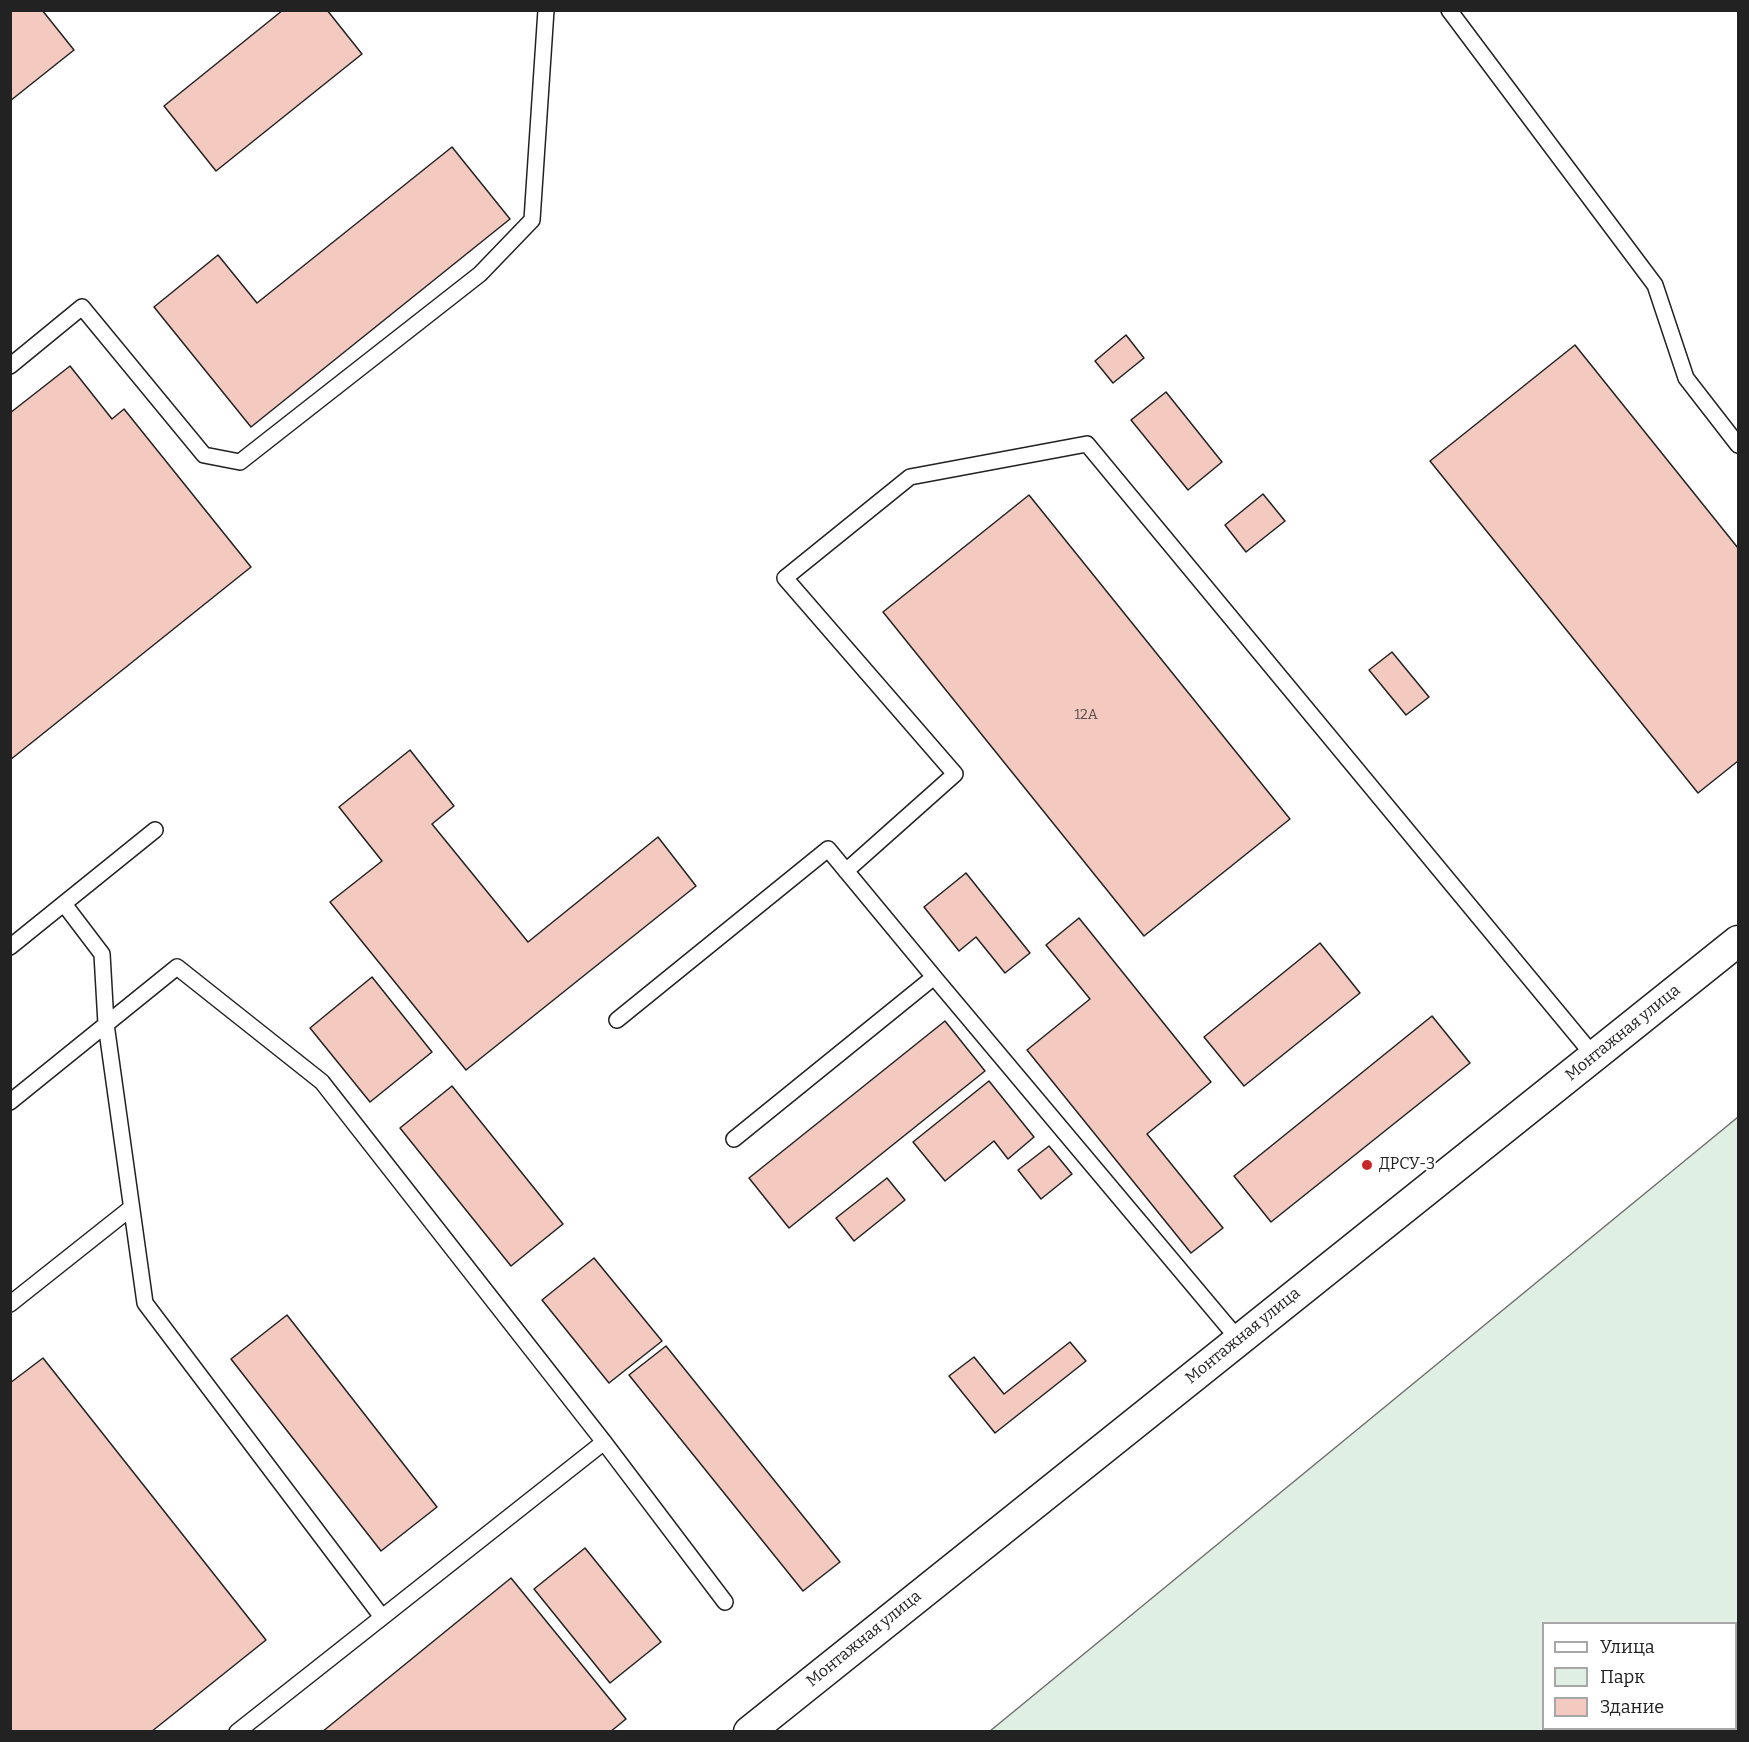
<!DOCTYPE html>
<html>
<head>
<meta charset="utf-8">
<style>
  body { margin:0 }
  #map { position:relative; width:1749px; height:1742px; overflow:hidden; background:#fff; font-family:Bitter,serif }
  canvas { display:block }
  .frame { position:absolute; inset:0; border:12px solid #222; pointer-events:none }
  .legend { position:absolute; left:1542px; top:1622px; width:195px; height:108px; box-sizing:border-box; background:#fff; border:2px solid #a7a7a7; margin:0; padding:8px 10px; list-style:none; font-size:18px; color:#222 }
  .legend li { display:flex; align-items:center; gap:12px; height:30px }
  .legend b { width:30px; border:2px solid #a7a7a7 }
</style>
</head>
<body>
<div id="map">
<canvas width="1749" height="1742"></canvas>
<div class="frame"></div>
<ul class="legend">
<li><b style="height:8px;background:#fff"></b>Улица</li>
<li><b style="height:16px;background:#e0efe3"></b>Парк</li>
<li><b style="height:16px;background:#f3c9c0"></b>Здание</li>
</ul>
</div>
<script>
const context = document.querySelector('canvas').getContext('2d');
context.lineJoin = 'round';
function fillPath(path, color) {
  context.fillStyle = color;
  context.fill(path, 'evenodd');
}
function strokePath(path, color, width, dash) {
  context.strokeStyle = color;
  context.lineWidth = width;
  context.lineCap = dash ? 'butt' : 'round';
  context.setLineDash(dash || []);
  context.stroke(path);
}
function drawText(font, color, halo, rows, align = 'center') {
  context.font = font + ' Bitter,serif';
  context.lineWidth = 4.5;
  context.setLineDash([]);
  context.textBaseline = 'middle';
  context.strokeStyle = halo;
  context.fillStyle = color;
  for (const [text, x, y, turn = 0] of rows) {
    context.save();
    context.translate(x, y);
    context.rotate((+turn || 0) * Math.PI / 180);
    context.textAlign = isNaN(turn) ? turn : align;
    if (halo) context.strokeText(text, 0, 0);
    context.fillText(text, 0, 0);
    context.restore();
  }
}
const green = new Path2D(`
  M1738 1117V1731H990ZM1544 1624H1736V1728H1544Z`);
fillPath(green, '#e0efe3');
strokePath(green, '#6f6f6f', 1.5);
const building = new Path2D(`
  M10 10H42L74 50 10 101Z
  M283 10H327L362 54 216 171 164 106Z
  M452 147 510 219 251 427 154 307 218 255 257 303Z
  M1126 335 1144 358 1113 383 1095 361Z
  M1575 345 1738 548V761L1698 793 1430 461Z
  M70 366 112 419 124 409 251 567 10 760V413Z
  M1166 392 1222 462 1188 490 1131 420Z
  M1263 494 1285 521 1246 552 1225 525Z
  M1029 495 1290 819 1144 936 883 612Z
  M1392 652 1429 697 1406 715 1369 670Z
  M410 750 454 806 432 824 528 942 658 837 696 886 466 1070 330 902 382 861 339 807Z
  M966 873 1030 953 1005 973 976 937 959 951 924 907Z
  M1079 918 1211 1082 1147 1134 1223 1228 1191 1253 1027 1050 1090 999 1046 945Z
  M1320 943 1360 993 1244 1086 1204 1037Z
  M372 977 432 1052 370 1102 310 1028Z
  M1432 1016 1470 1063 1271 1222 1234 1176Z
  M945 1021 985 1071 789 1228 749 1178Z
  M989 1081 1034 1137 1008 1159 994 1141 945 1181 913 1142Z
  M452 1086 563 1224 511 1266 400 1128Z
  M1049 1146 1072 1174 1041 1199 1018 1170Z
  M887 1178 905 1200 854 1241 836 1218Z
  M594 1258 662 1341 609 1383 542 1300Z
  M287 1315 437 1507 381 1551 231 1359Z
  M1070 1342 1086 1361 995 1433 949 1376 974 1357 1004 1394Z
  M666 1346 840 1562 803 1591 629 1375Z
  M43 1358 266 1640 151 1732H10V1383Z
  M585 1548 661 1642 610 1683 534 1589Z
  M511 1578 626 1719 610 1732H322Z`);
fillPath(building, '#f3c9c0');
strokePath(building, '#222', 1.5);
const service = new Path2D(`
  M1449 10 1655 285 1686 378 1738 445
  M10 366 82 307 204 455 240 462 480 274 532 220 546 10
  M846 871 955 774 785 578 910 477 1087 444 1594 1056
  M64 904 102 954 106 1024 145 1303 382 1617
  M10 947 155 830
  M617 1020 828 849 934 977
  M10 1102 177 967 322 1082 604 1442 725 1602
  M734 1139 934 977 1239 1340
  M10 1304 131 1208
  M237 1732 604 1442`);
const minor = new Path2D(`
  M749 1732 1738 941`);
strokePath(service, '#222', 18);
strokePath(minor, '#222', 33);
strokePath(service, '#fff', 15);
strokePath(minor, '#fff', 30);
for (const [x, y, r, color] of [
  [1367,1165,6,"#c62828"]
]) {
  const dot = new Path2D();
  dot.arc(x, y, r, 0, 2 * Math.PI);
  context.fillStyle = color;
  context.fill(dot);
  strokePath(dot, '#fff', 2);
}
drawText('14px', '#564c4a', null, [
  ["12А",1086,715]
]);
drawText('16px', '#222', '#fff', [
  ["Монтажная улица",1623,1033,-39],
  ["Монтажная улица",1243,1336,-39],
  ["Монтажная улица",864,1639,-39]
]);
drawText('16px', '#222', '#fff', [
  ["ДРСУ-3",1379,1165]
], 'left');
</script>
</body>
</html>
